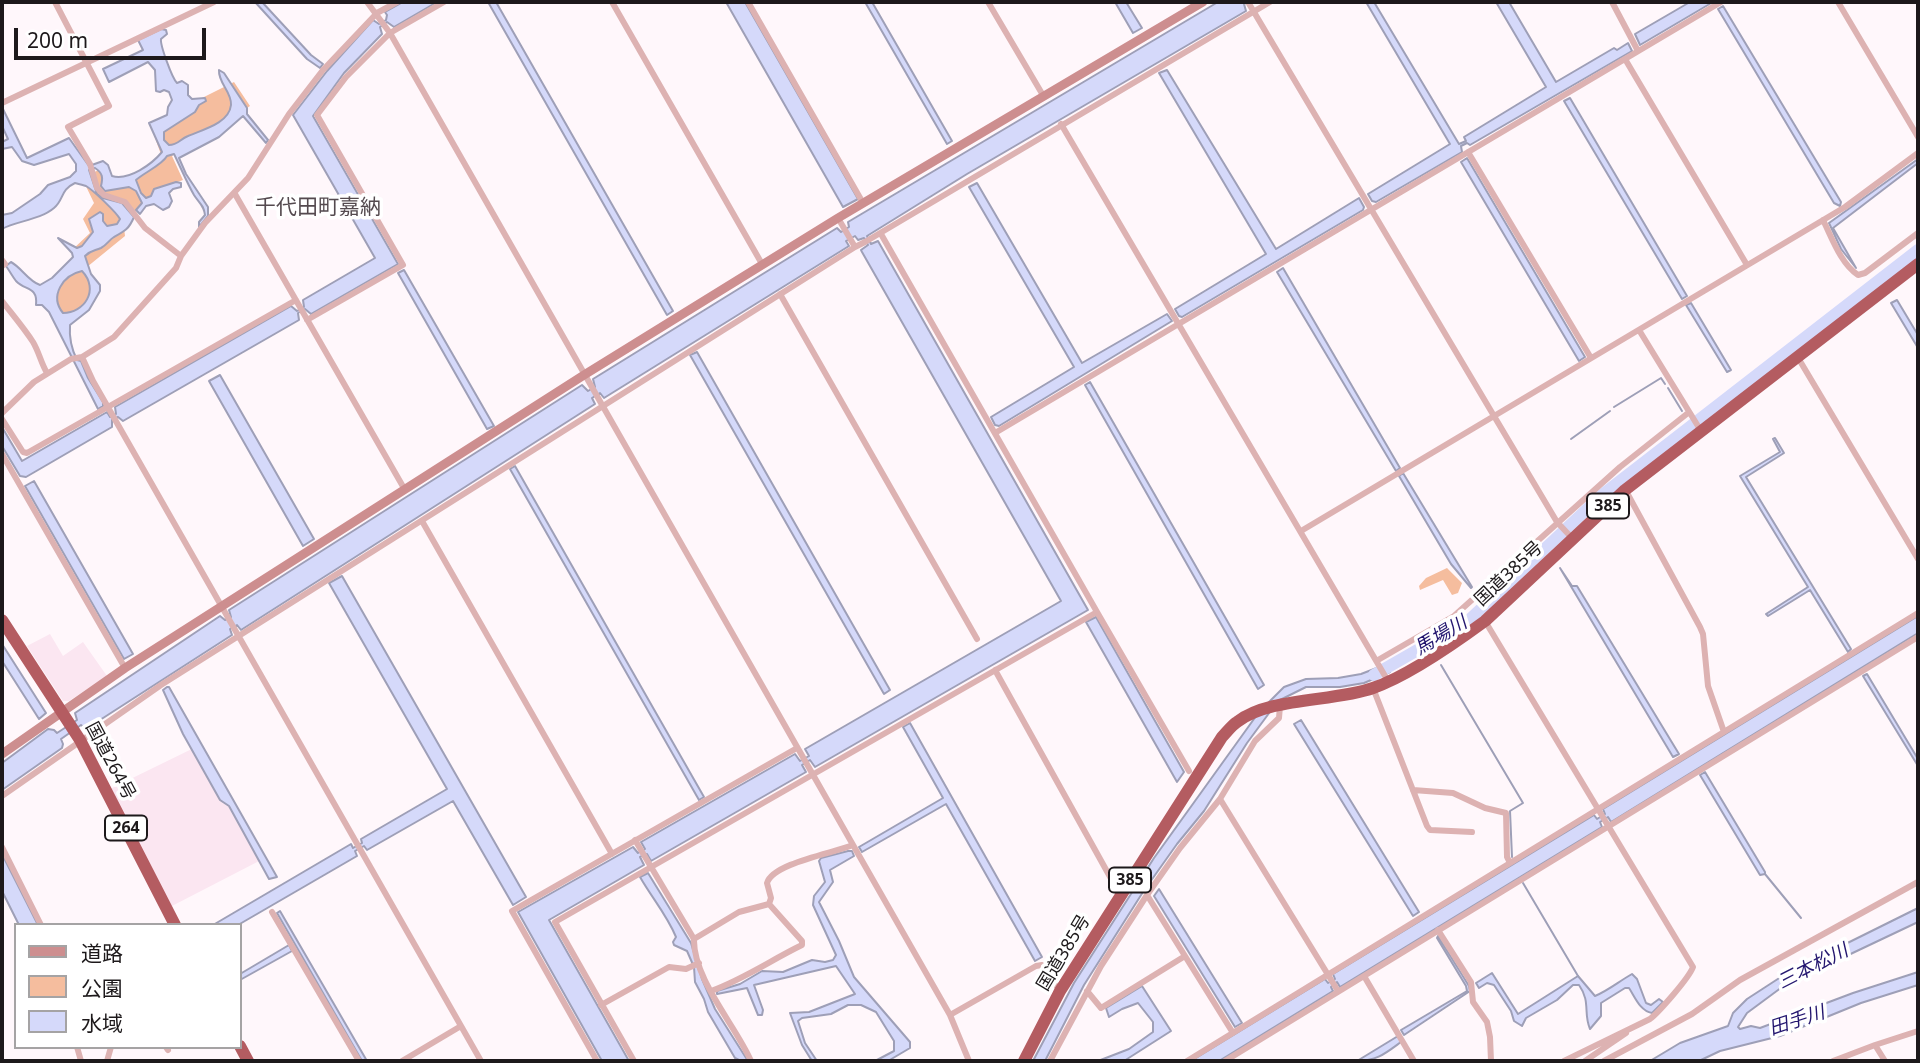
<!DOCTYPE html>
<html>
<head>
<meta charset="utf-8">
<style>
  body { margin:0 }
  #map { position:relative; width:1920px; height:1063px; overflow:hidden; background:#fff7fb; font-family:"Noto Sans","Noto Sans JP",sans-serif }
  canvas { display:block }
  .frame { position:absolute; inset:0; border:4px solid #1d191b; pointer-events:none }
  .legend { position:absolute; left:14px; top:923px; width:228px; height:126px; box-sizing:border-box; background:#fff; border:2px solid #a5a3a4; margin:0; padding:9px 12px; list-style:none; font-size:21px; color:#1d191b }
  .legend li { display:flex; align-items:center; gap:14px; height:35px }
  .legend b { width:35px; border:2px solid #a5a3a4 }
  .scale { position:absolute; left:14px; top:28px; width:192px; height:32px; box-sizing:border-box; border:4px solid #1d191b; border-top:0; padding-left:9px; font-size:21px; line-height:24px; white-space:nowrap; color:#1d191b; -webkit-text-stroke:5px #fff; paint-order:stroke }
</style>
</head>
<body>
<div id="map">
<canvas width="1920" height="1063"></canvas>
<div class="frame"></div>
<ul class="legend">
<li><b style="height:9px;background:#cd8e8f"></b>道路</li>
<li><b style="height:19px;background:#f5bd9e"></b>公園</li>
<li><b style="height:19px;background:#d5d9fa"></b>水域</li>
</ul>
<div class="scale">200 m</div>
</div>
<script>
const context = document.querySelector('canvas').getContext('2d');
context.lineJoin = 'round';
function fillPath(path, color) {
  context.fillStyle = color;
  context.fill(path, 'evenodd');
}
function strokePath(path, color, width, dash) {
  context.strokeStyle = color;
  context.lineWidth = width;
  context.lineCap = dash ? 'butt' : 'round';
  context.setLineDash(dash || []);
  context.stroke(path);
}
function drawText(font, color, halo, rows, align = 'center') {
  context.font = font + ' "Noto Sans","Noto Sans JP",sans-serif';
  context.lineWidth = 7;
  context.setLineDash([]);
  context.textBaseline = 'middle';
  context.strokeStyle = halo;
  context.fillStyle = color;
  for (const [text, x, y, turn = 0] of rows) {
    context.save();
    context.translate(x, y);
    context.rotate((+turn || 0) * Math.PI / 180);
    context.textAlign = isNaN(turn) ? turn : align;
    if (halo) context.strokeText(text, 0, 0);
    context.fillText(text, 0, 0);
    context.restore();
  }
}
fillPath(new Path2D(`
  M50 634 63 656 83 642 107 676 69 701H63L27 646Z
  M200 745 263 859 170 907 110 789Z`), '#fbe6f1');
fillPath(new Path2D(`
  M234 82 250 106 172 156 183 180 155 190 154 200 123 219 125 236 87 267 95 293 61 329 38 291 76 258 72 250 90 233 83 219 94 203 82 178 107 166 114 185 163 160 150 124Z
  M1447 568 1462 583 1458 593 1452 595 1443 580 1420 590 1419 586 1426 578Z`), '#f5bd9e');
const water = new Path2D(`
  M255 2H262L311 55 323 64 320 68 307 59Z
  M403 2H437L394 27 387 22 380 27 382 34 344 73 313 116 398 264 311 314 305 309 298 313 299 320 123 421 118 417 112 420V427L26 477 20 476 2 446V427L22 461 107 412 110 417 116 414 115 407 291 306 297 311 304 307 303 300 375 258 293 115 327 71 373 20 379 24 386 20 387 15 385 12Z
  M488 2H496L673 311 667 315Z
  M726 2H745L858 199 843 207Z
  M865 2H872L952 141 947 144Z
  M1115 2H1126L1142 28 1133 33Z
  M1218 2H1248L1244 4 1246 11 967 174 867 236 871 244 878 241 1088 610 815 767 810 760 802 765 806 772 651 861 647 854 640 857 644 865 549 920 629 1061H602L518 912 633 847 638 853 645 849 641 842 795 754 800 761 809 756 805 749 1061 601 862 252 861 250 868 245 864 238 858 240 855 236 846 241 849 246 604 398 600 393 592 398 595 404 241 630 237 625 230 629 232 635 86 729 81 725 61 739 63 744 62 748 2 790V763L48 729 54 730 57 733 77 720 75 713 220 616 225 620 231 617 229 610 582 385 588 391 595 387 593 379 837 228 841 232 849 227 848 222Z
  M1366 2H1374L1459 144 1466 141 1464 137 1546 87 1496 2H1509L1556 82 1614 48 1617 50 1628 43 1632 51 1470 145 1467 143 1461 146 1462 152 1376 202 1372 201 1368 194 1450 144Z
  M1690 2H1713L1640 45 1635 34Z
  M1723 6 1841 202 1840 206 1834 203 1718 9Z
  M161 29 166 30 167 34 161 39C160 45 172 78 177 83L182 81 188 85V95L192 99 205 98 206 101 199 105 195 112 164 132V140L169 145C178 145 180 139 188 136 201 130 229 124 231 105 232 92 218 83 219 70L224 73 247 108V114L268 140 266 143 243 116 219 137 179 158 186 174 208 207V216L199 227V222L205 215C204 205 199 203 194 195 187 183 180 166 174 154L167 156C162 165 145 172 136 180L141 193 146 198 151 196 154 189 176 182 181 183V187L173 189 169 193 172 201 169 207 163 210 154 204 146 206 140 214 136 210 142 203 136 191 129 187 105 191 101 186C103 178 103 173 95 168L89 170 97 194 103 198 122 203 134 217C129 229 125 231 114 237 109 240 107 245 101 248 94 251 91 250 85 256L91 274 100 285V291L89 310 70 325C69 338 71 348 77 360L81 361 88 378 103 402V406L98 409 49 312 42 305H36C38 286 25 291 16 281 12 276 9 270 6 266L11 262C22 268 28 281 40 285L52 278 73 257 72 253 58 238 77 248 82 246 93 232 89 219 100 212 103 214V221L107 226 117 224 120 219C116 212 93 190 86 186 83 185 79 184 75 183 60 190 64 200 54 208 40 220 16 221 2 229V215L12 213 40 194 48 185 70 177 76 171V164L69 154 34 165 22 161 12 147 2 149V142L8 139 2 126V107L27 158 69 138 89 166 103 161 108 165 112 176C129 181 152 164 162 152L149 123 167 115 168 107 172 100 169 92 164 90 160 92 156 91 155 70 148 62 109 82 103 69 143 50 138 40ZM82 271C100 290 84 313 63 313 49 296 63 275 82 271Z
  M1167 70 1276 249 1359 198 1364 207 1363 210 1182 317 1179 316 1175 309 1266 254 1159 73Z
  M1570 98 1687 296 1682 299 1564 101Z
  M1467 158 1585 357 1579 361 1461 162Z
  M1918 159V163L1833 228 1856 268 1841 249 1829 223Z
  M977 183 1082 363 1167 314 1172 321 999 426 995 425 991 417 1074 367 969 187Z
  M1283 268 1400 468 1396 471 1277 272Z
  M404 270 494 426 487 429 398 273Z
  M1897 300 1918 335V348L1891 303Z
  M1691 303 1731 370 1727 372 1686 305Z
  M697 352 890 690 884 694 690 355Z
  M220 375 314 539 303 546 209 381Z
  M1090 382 1264 685 1258 689 1085 385Z
  M1775 438 1784 453 1746 477 1851 649 1848 652 1810 590 1768 616 1766 614 1808 587 1740 476 1780 452 1773 439Z
  M515 466 704 797 699 800 510 469Z
  M1403 473 1472 587 1471 588 1451 564 1399 476Z
  M34 481 133 654 124 659 25 486Z
  M1560 568 1572 586H1577L1679 754 1673 757Z
  M342 576 526 897 513 905 453 801 367 850 364 846 355 851 357 856 238 925H213L351 844 353 848 362 843 361 839 447 789 329 583Z
  M1918 616V633L1611 822 1608 817 1600 822 1602 827 1340 987 1337 982 1331 987 1333 991 1219 1061H1191L1325 979 1328 983 1335 979 1333 974 1594 815 1597 819 1605 814 1603 809Z
  M1096 617 1184 772 1177 782 1086 622Z
  M2 644 46 713 39 719 2 661Z
  M1387 664 1390 672 1364 683 1340 687H1306L1278 701 1247 743 1204 811 1177 844 1143 892 1084 985 1045 1061H1033L1074 983 1097 947 1154 858 1259 712 1284 687 1306 679 1338 678 1361 674Z
  M1867 674 1918 759V766L1863 676Z
  M167 687H169L277 877 269 879 229 806 220 800 183 734 163 690Z
  M1301 720 1419 912 1413 916 1294 724Z
  M910 723 1042 957 1035 961 946 804 862 852 859 847 943 798 903 727Z
  M1705 772 1765 872V874L1760 875 1700 775Z
  M848 851H852L854 856 830 870 833 882 819 902 839 941 854 977 910 1042V1048L888 1061H875L894 1051V1041L876 1012 861 1005H848L831 1014 802 1018 798 1021 805 1043 817 1061H812L802 1045 790 1013 809 1012 855 994 836 966 754 985 763 1010 762 1015H758L747 988 717 994V991L740 984 762 971 783 972 812 960 825 962 833 960 836 955 813 905 814 896 825 882 819 861 821 858Z
  M2 854 38 925H19L2 891Z
  M648 873 691 943 702 979 715 1009 748 1061H741L735 1058 708 1012 704 999 695 982 694 967 687 951 674 945 673 942 676 937C667 915 652 898 640 877Z
  M1159 889 1242 1023 1235 1027 1154 896Z
  M1918 908V922L1821 968 1797 976 1747 1013 1738 1027 1740 1029 1751 1026 1760 1028 1853 993 1918 972V985L1861 1003 1780 1036 1720 1051 1699 1061H1650L1680 1043 1728 1026 1733 1013 1747 999 1787 973Z
  M280 911 367 1061H362L277 913Z
  M1438 936 1469 986 1470 991 1404 1035 1401 1030 1467 991 1466 986 1437 938Z
  M289 945 292 951 240 980V974Z
  M1492 973 1518 1014 1578 976 1595 996C1609 990 1618 982 1632 974L1637 979 1646 1003 1651 1005 1659 999 1663 1002 1652 1013C1640 1011 1635 997 1629 988H1625L1601 1003V1016L1590 1029C1583 1013 1591 1002 1579 985H1573L1557 1000 1526 1018 1522 1026 1514 1021 1511 1011 1494 985 1487 983 1479 988 1476 983Z
  M1142 986 1171 1031 1124 1061H1098L1129 1049 1153 1032V1022L1138 1003 1122 1009 1109 1017 1106 1008Z
  M1398 1036 1401 1042C1386 1053 1377 1061 1357 1061Z`);
fillPath(water, '#d5d9fa');
strokePath(water, '#9e9fb7', 2);
strokePath(new Path2D(`
  M1668 388 1682 411
  M1614 407 1661 378 1665 384
  M1571 439 1610 411
  M1441 665 1523 803 1510 811 1512 857
  M1765 874 1801 918
  M1523 883 1578 976`), '#9e9fb7', 2);
strokePath(new Path2D(`
  M1374 675 1468 621 1602 495 1918 250`), '#d5d9fa', 12);
strokePath(new Path2D(`
  M55 2 109 106 68 127 90 164 97 188 104 195 125 202 145 228 181 256
  M367 2 390 33 950 1015 969 1061
  M612 2 762 264
  M748 2 863 203
  M988 2 1044 97
  M1248 2 1557 522 1572 538
  M1612 2 1638 51
  M1838 2 1918 137
  M1625 59 1747 265
  M2 103 214 2
  M1061 124 1388 681
  M1468 152 1591 358
  M235 194 405 490
  M838 218 855 247 865 242 1270 2
  M1823 220C1832 238 1841 264 1858 275L1865 273 1918 233
  M2 260 5 264 2 266
  M780 294 977 639
  M2 301C12 314 24 328 33 342 39 352 41 363 47 373
  M307 320 403 265 317 115 346 77 390 33 444 2
  M1639 330 1701 431
  M1797 356 1918 559
  M82 357 93 381 481 1061
  M2 413 34 382 71 359 82 357 114 337 176 268 181 256 205 223 248 178 289 114 323 70 377 13 397 2
  M2 419 23 452 27 453 296 300
  M995 433 1721 2
  M2 454 125 668
  M1626 491 1700 627 1703 634 1708 686 1724 732
  M422 521 612 854
  M1301 531 1845 207 1918 153
  M1097 612 1189 771
  M1485 621 1693 967C1689 978 1659 1012 1650 1019L1564 1061
  M1378 660 1454 616 1620 467 1688 413
  M995 670 1114 884 1124 889
  M1373 688 1427 826 1430 830 1472 832
  M1413 790 1453 793 1485 808 1506 813 1507 857 1510 863
  M2 796 161 685 855 247
  M1220 799 1338 991
  M635 840 694 939C693 979 736 1026 751 1061
  M2 847 41 925
  M1147 895 1233 1033
  M272 912 359 1061
  M1438 930 1471 982 1473 1002 1487 1022 1490 1037 1491 1061
  M694 939 739 912 769 904 771 898 767 883C773 863 834 853 853 845
  M1364 976 1414 1061
  M711 991C744 979 771 960 802 945V941L769 904
  M1087 991 1101 1008 1185 956
  M601 1005 669 967 686 969 699 963
  M950 1015 1036 966 1042 965 1060 991
  M1875 1045 1918 1031
  M77 1047 81 1061
  M166 1047 168 1050
  M107 1061 111 1047
  M402 1061 461 1026
  M597 1061 512 911 797 748
  M634 1061 555 922 1097 612 881 234
  M1050 1061 1101 966 1147 895 1180 848 1220 799 1255 741 1279 718 1280 706
  M1187 1061 1918 613
  M1225 1061 1918 637
  M1585 1061 1626 1033
  M1604 1061 1692 1014 1740 980 1918 882
  M1833 1061 1875 1045 1885 1061`), '#ddb2b2', 6);
strokePath(new Path2D(`
  M2 754 125 668 584 375 838 218 1203 2`), '#cd8e8f', 9);
strokePath(new Path2D(`
  M2 620 80 740 175 925
  M240 1046 248 1061
  M1024 1061 1060 991 1222 737C1227 732 1231 726 1237 722 1269 697 1334 702 1373 688 1408 676 1455 643 1485 621L1625 490 1918 264`), '#b45c61', 12);
for (const [x, y, w] of [
  [1608,506,42],
  [126,828,42],
  [1130,880,42]
]) {
  const box = new Path2D();
  box.roundRect(x - w / 2, y - 12.5, w, 25, 5);
  context.fillStyle = '#fff';
  context.fill(box);
  strokePath(box, '#1d191b', 2);
}
drawText('bold 16px', '#1d191b', null, [
  ["385",1608,506],
  ["264",126,828],
  ["385",1130,880]
]);
drawText('18px', '#1d191b', '#fff', [
  ["国道385号",1509,574,-43],
  ["国道264号",110,761,62],
  ["国道385号",1064,953,-59]
]);
drawText('italic 19px', '#23166f', '#fff', [
  ["馬場川",1441,636,-31],
  ["三本松川",1813,967,-27],
  ["田手川",1797,1021,-18]
]);
drawText('21px', '#544a4f', '#fff', [
  ["千代田町嘉納",318,208]
]);
</script>
</body>
</html>
